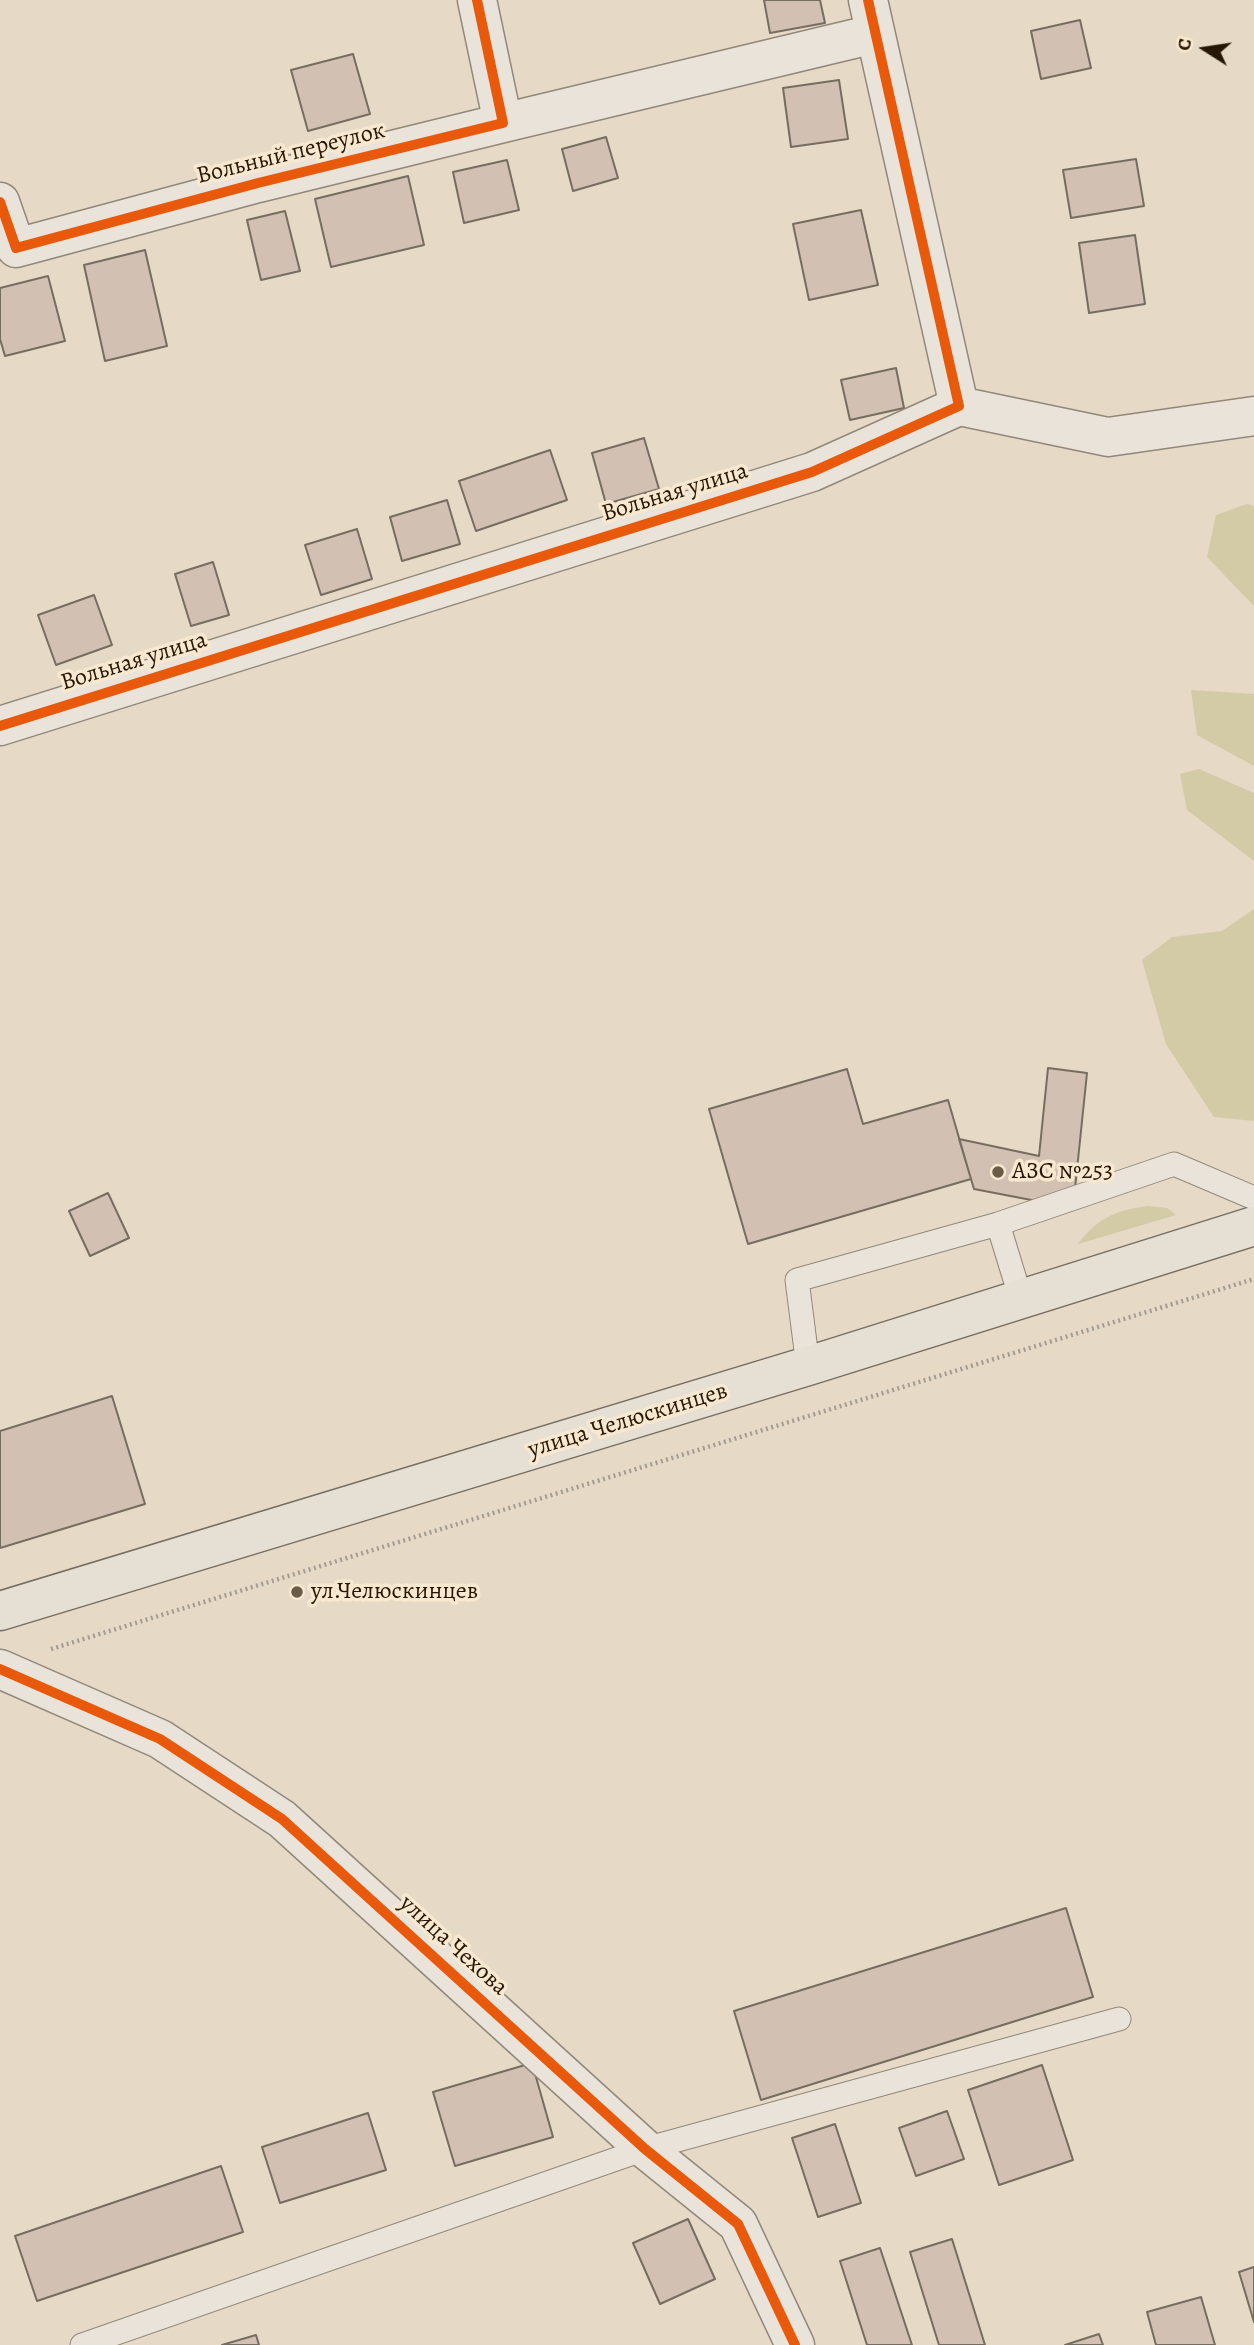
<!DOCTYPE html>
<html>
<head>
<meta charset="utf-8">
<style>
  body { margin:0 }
  #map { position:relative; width:1254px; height:2345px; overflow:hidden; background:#e6d9c5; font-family:Alegreya,serif }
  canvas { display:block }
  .north { position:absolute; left:1170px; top:14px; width:70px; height:70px; -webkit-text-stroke:5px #f8e8d0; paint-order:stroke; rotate:282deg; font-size:19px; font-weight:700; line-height:28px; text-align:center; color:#251704 }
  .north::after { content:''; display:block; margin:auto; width:24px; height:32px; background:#251704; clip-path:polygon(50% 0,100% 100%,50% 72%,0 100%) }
</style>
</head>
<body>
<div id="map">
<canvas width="1254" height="2345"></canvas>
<div class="north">С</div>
</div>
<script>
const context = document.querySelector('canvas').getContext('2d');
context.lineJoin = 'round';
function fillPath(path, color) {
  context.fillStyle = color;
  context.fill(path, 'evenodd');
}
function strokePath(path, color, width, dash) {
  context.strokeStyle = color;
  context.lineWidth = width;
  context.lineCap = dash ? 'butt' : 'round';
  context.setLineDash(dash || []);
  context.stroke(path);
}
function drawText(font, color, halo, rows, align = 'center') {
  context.font = font + ' Alegreya,serif';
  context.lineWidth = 7;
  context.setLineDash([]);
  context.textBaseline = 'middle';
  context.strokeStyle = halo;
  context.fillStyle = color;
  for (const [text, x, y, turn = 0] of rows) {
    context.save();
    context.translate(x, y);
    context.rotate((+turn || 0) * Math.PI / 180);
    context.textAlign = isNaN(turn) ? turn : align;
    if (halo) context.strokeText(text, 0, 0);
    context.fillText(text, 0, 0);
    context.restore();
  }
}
fillPath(new Path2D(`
  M1247 504 1254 506V606L1207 557 1216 515Z
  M1191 690 1254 694V766L1197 735Z
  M1199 769 1254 793V861L1187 810 1180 774Z
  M1254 909V1121L1214 1117 1166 1044 1142 960 1172 937 1222 931Z
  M1148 1206 1167 1208 1176 1215 1078 1244C1097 1218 1117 1210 1148 1206Z`), '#d2cba5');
const building = new Path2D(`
  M764 0H820L825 23 770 33Z
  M1080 20 1091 68 1041 79 1031 31Z
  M353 54 370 114 308 131 291 70Z
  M839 80 848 139 791 147 783 88Z
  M606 137 618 178 573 191 562 149Z
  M1136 159 1144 206 1071 218 1063 170Z
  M507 160 519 210 464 223 453 172Z
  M408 176 424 245 331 267 315 199Z
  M861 210 878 285 809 300 793 224Z
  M285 211 300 271 261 280 247 220Z
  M1135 235 1145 304 1089 313 1079 243Z
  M145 250 167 346 105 361 84 265Z
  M48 276 65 341 5 356 0 339V288Z
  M896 368 904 408 850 420 841 380Z
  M644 438 659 489 606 504 592 453Z
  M550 450 567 500 476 531 459 481Z
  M447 500 460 544 402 561 390 517Z
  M357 529 372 579 321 595 305 545Z
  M213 562 229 615 191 626 175 574Z
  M94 595 112 645 56 665 38 615Z
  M1048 1068 1087 1073 1073 1208 974 1189 959 1139 1039 1156Z
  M847 1069 863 1124 948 1100 971 1179 748 1244 709 1109Z
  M108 1193 129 1238 90 1256 69 1211Z
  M112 1396 145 1504 0 1548V1431Z
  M1066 1908 1093 1997 761 2100 734 2011Z
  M532 2063 553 2137 455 2166 433 2092Z
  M1042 2065 1073 2160 999 2185 968 2090Z
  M947 2111 964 2159 916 2176 899 2128Z
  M368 2113 386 2170 280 2203 262 2147Z
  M835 2124 861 2203 818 2217 792 2138Z
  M221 2166 243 2232 37 2301 15 2236Z
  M688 2219 715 2279 660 2304 633 2243Z
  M952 2239 985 2345H939L910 2252Z
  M880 2248 912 2345H867L840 2261Z
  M1254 2267V2322L1239 2272Z
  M1201 2297 1215 2345H1156L1147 2312Z
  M1099 2334 1103 2345H1065Z
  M256 2335 259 2345H222Z`);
fillPath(building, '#d2c0b2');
strokePath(building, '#766d61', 2);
const service = new Path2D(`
  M998 1224 1021 1299
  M808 1366 797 1280 998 1224 1174 1164 1254 1198
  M82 2345 645 2149 1119 2019`);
const minor = new Path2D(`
  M503 123 874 34
  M0 202 16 248 258 183 503 123 477 0
  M959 406 1108 437 1254 416
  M0 726 812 472 959 406 868 0
  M0 1669 160 1739 282 1819 645 2149 738 2224 795 2345`);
const primary = new Path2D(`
  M0 1611 808 1366 1254 1226`);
strokePath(service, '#91887b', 25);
strokePath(minor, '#91887b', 41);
strokePath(primary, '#766d61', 41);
strokePath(new Path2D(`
  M51 1649 1254 1279`), '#a49d93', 4.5, [2, 3.5]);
strokePath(service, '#eae3d9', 23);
strokePath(minor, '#eae3d9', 38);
strokePath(primary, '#e6dfd3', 38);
strokePath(new Path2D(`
  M0 202 16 248 258 183 503 123 477 0
  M0 726 812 472 959 406 868 0
  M0 1669 160 1739 282 1819 645 2149 738 2224 795 2345`), '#e8590c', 10);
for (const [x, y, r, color] of [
  [998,1172,7,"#695b48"],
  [297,1592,7,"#695b48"]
]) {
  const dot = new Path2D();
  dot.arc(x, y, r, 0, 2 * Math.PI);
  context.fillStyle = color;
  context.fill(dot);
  strokePath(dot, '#f8e8d0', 2.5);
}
drawText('24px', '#251704', '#f8e8d0', [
  ["Вольный переулок",291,154,-14],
  ["Вольная улица",675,493,-17],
  ["Вольная улица",134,662,-17],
  ["улица Челюскинцев",628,1421,-17],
  ["улица Чехова",453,1946,42]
]);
drawText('24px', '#251704', '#f8e8d0', [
  ["АЗС №253",1012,1172],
  ["ул.Челюскинцев",311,1592]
], 'left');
</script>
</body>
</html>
